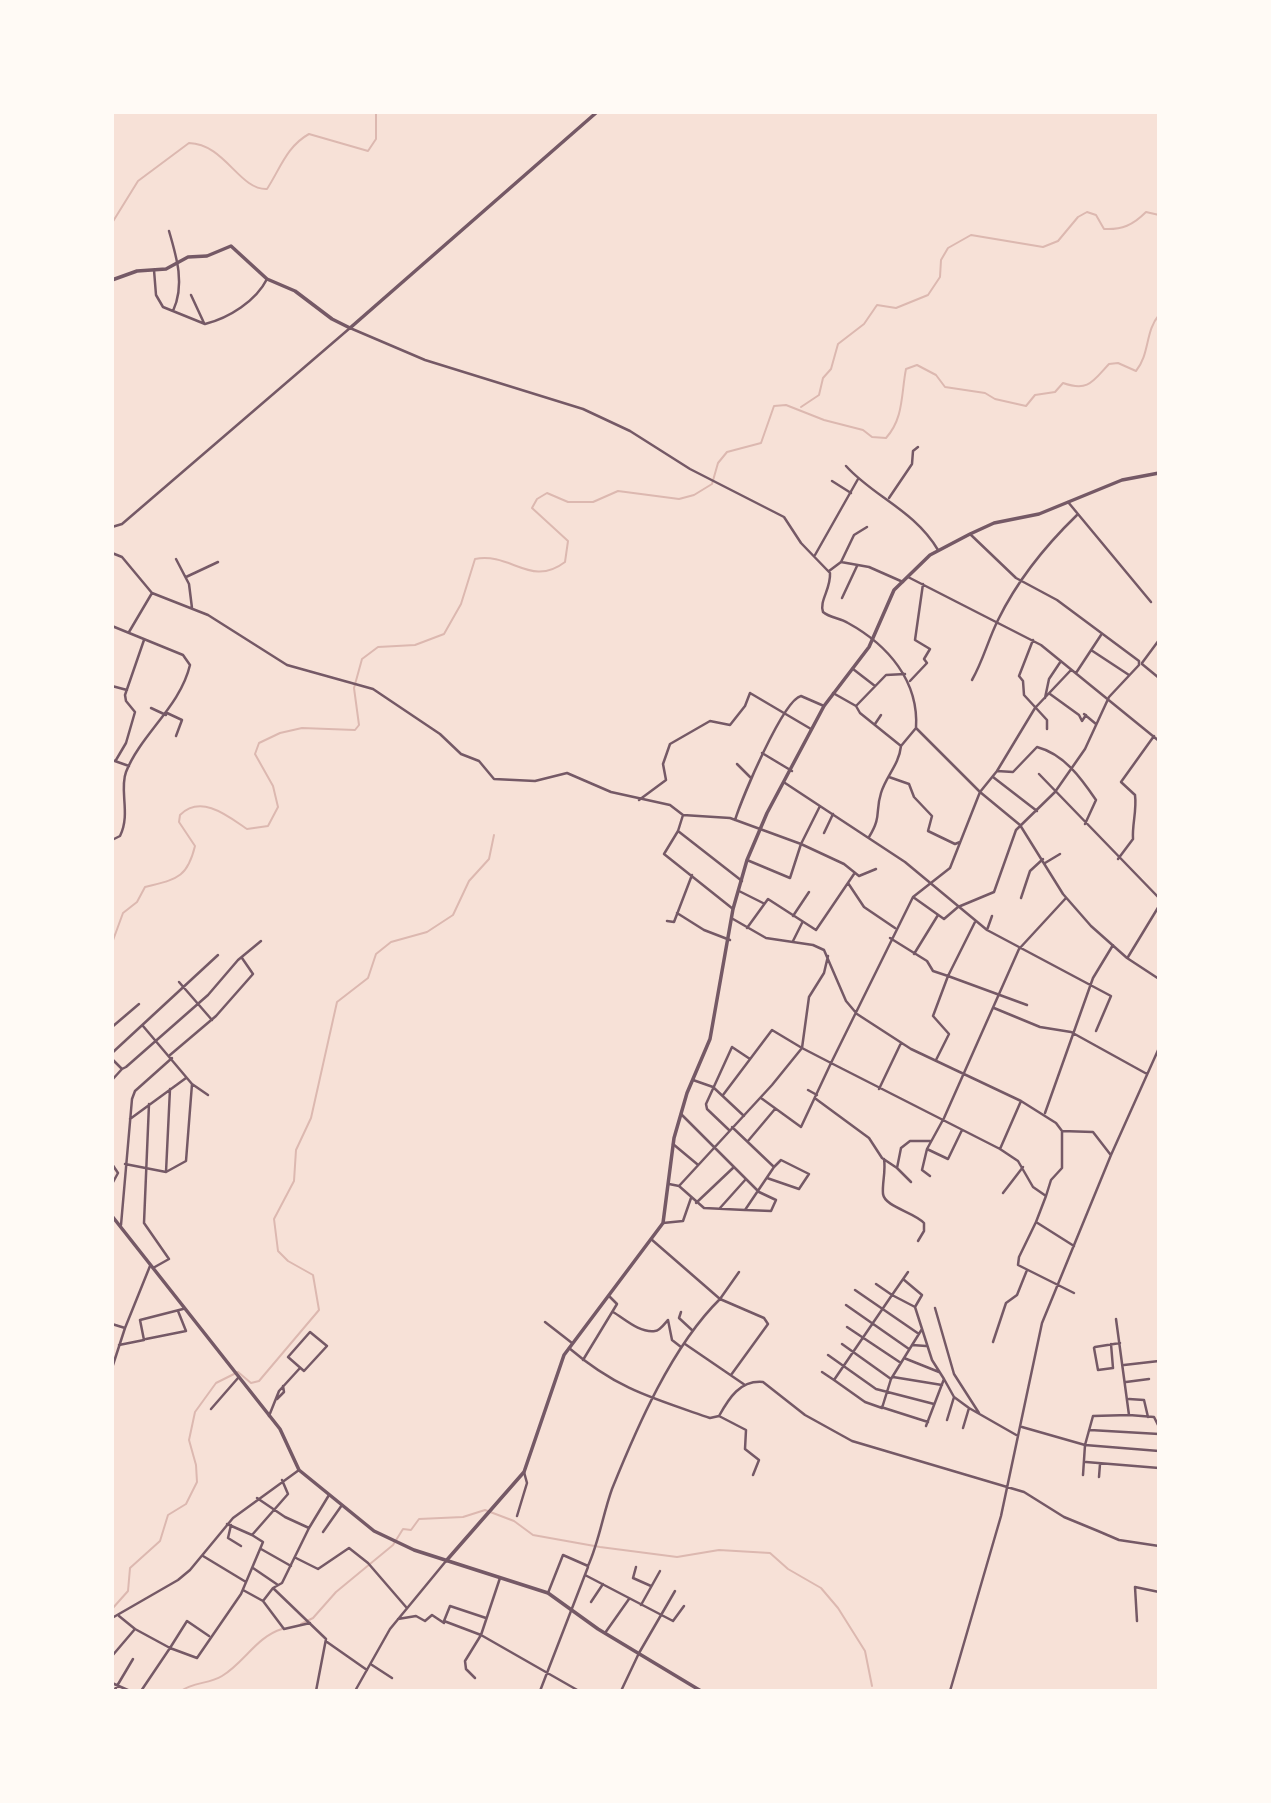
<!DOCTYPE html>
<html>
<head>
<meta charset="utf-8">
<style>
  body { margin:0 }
  #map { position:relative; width:1271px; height:1803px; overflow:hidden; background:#f7e1d7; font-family:Mulish,sans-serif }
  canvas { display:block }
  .frame { position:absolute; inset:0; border:114px solid #fffaf5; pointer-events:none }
</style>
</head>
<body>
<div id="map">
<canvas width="1271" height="1803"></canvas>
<div class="frame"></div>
</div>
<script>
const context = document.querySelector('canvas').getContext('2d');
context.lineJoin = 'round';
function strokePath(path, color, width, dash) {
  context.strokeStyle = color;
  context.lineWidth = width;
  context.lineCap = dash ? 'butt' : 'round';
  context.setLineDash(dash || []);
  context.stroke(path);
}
strokePath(new Path2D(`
  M112 223 138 181 189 143C225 144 239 190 267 189 280 169 287 146 309 134L368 151 376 139V112
  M801 407 819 395 823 378 831 369 838 344 864 324 877 305 896 308 928 295 940 277 941 260 948 248 971 235 1043 247 1058 241 1078 217 1087 212 1096 215 1104 229C1122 230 1133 225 1146 212L1159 215
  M112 943 123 913 137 902 145 887C176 879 187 879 195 846L179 822 180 815C201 794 228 816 247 829L268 826 278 807 273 786 255 754 259 743 280 733 302 728 355 730 359 725 354 688 362 659 378 647 415 645 444 634 461 604 475 559C511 552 531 588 565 562L568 541 532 508 537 499 547 493 568 502H593L618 491 679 499 694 495 712 484 718 463 727 452 761 443 774 406 786 405 824 420 863 430 872 437 886 438C904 418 901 394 906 369L917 365 936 375 945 387 985 393 995 399 1026 406 1035 395 1055 392 1063 383C1089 392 1093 381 1109 364L1118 363 1136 371C1150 354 1145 331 1159 315
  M112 1609 128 1591 130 1568 160 1541 168 1515 186 1504 197 1482 196 1465 189 1440 195 1412 216 1383 238 1372 251 1383 259 1381 319 1310 313 1275 288 1261 278 1251 274 1219 294 1181 296 1150 311 1118 337 1002 368 978 376 954 391 942 427 932 453 915 469 881 489 859 494 835
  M301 1624 313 1618 336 1592 393 1545 403 1529 411 1530 419 1519 463 1517 485 1510 514 1521 533 1535 600 1547 677 1557 719 1550 770 1553 788 1569 821 1588 838 1608 865 1651 872 1686
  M181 1691C193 1682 209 1684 222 1676 245 1662 256 1637 282 1629`), '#dcb8b0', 2);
strokePath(new Path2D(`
  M169 231C177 258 185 285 173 311
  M154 270 156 295 163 307 205 324C229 318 256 301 267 279
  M191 295 204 323
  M846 466C874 497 914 510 938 550
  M832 481 851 493
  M889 498 912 464 913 451 918 447
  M1068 502 1151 602
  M112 527 122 524 350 328 425 360 583 409 630 431 690 469 784 517 801 543 830 573C831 589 819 601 823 612 830 618 840 618 848 623 888 645 919 681 916 728L980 792 1020 825 1063 894 1091 926 1127 958 1159 979
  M112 553 122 557 152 593 208 615 287 665 373 689 440 734 461 754 479 761 494 779 535 781 567 773 611 792 670 805 683 815 678 831 664 854 733 909
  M815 555 858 479
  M176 559 189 584 192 608
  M841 562 854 535 867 527
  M829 571 841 562 869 567 903 582
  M186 577 218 562
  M908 577 1041 645 1159 741
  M842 598 857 566
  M112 626 183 655 190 665C180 707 141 734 126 772 119 790 131 814 120 836L112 840
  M129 632 152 593
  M1033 640 1019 676 1023 681 1024 695 1047 720V729
  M1091 650 1129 675
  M1142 663 1159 640
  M1142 664 1159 678
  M853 669 875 686
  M1076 673 1101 635
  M972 680C983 661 988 640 998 620 1018 579 1045 546 1077 515
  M910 681 927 663 924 659 930 649 915 640 923 584
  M112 686 127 690
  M833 693 856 706 860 713 901 746C899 765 886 776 881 793 875 812 882 816 869 837
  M1050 694 1079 715 1082 721 1086 715
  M1045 698 1049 679 1061 661
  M856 706 886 675 905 674
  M151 708 166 715
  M167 713 182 720 176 736
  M1084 714 1096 724
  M875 724 881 715
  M901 746 916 728
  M762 753 792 771
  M112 760 129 766
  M116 760 126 743 135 712 126 701 125 695 144 640
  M737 764 751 778
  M997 771 1013 772 1037 747C1064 754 1081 778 1096 800L1085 824
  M1039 774 1159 898
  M889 777 909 784 914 797 932 816 928 831 955 844 960 842
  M993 777 1037 811
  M785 783 905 862 987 930 1111 996 1096 1031
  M639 800 666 780 663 764 670 744 710 721 730 725 745 706 750 693 811 729
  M683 815 730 818 801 844 844 864 859 876 876 869
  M735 820C742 798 783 700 801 696L824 706
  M678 831 742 881
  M824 833 833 814
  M1118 859 1133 839C1132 824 1137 811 1135 795L1121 782 1154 736
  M747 860 790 878 801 844 820 806
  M1045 863 1060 854
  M848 883 864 907 895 928
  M739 891 763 903
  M913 897 950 868 980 792 997 771 1035 708 1071 670
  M1021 898 1030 871 1043 859
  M677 913 704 930 730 940
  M793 916 809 892
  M733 919 766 938 813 945 824 950 846 1001 857 1014 911 1049 1021 1101 1056 1123 1062 1131V1168L1051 1180 1046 1196 1033 1187 1018 1161 1000 1149 831 1063 801 1127 761 1098
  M667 921 674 922 692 875
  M975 922 948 976 1027 1005
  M747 928 768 899 816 930 854 874
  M987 930 992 916
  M890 938 927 961 933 971 948 976 933 1016 949 1034 936 1060
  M793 941 802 923
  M914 954 938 915
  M1128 957 1159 906
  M179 982 212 1020
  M994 1008 1040 1027 1071 1032 1147 1074
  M143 1026 192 1084 186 1161 166 1172
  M112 1027 139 1004
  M112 1053 218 955
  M170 1055 216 1016 253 974 242 958
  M112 1059 122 1069 126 1067 208 995 238 960 261 941
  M112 1080 122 1069
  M693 1080 713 1087 744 1116
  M192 1084 208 1095
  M879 1089 901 1043
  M808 1090 817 1095
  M723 1095 772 1030 802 1048 809 997 824 973 828 956
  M816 1099 869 1138 882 1158 897 1168
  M149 1104 144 1223 169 1259 153 1268
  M1045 1113 1093 978 1113 945
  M681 1114 757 1190
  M130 1119 186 1078
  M729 1130 707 1109 706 1104 732 1047 750 1059
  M1062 1131 1093 1132 1110 1154
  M748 1141 775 1109
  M673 1144 697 1164
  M927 1149 948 1159 962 1130
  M1000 1149 1021 1101
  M884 1159C886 1171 882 1183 883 1194 885 1207 914 1212 924 1223V1231L918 1241
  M112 1164 118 1173 112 1184
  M125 1164 166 1172 170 1089
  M930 1176 922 1170 927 1149 944 1118 1019 949 1066 898
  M767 1178 799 1189 809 1174 781 1160 774 1167
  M911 1182 897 1168 901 1148 910 1141H930
  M669 1184 679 1186 704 1208 745 1210 774 1167 732 1127
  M679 1186 772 1085 802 1048 831 1063 913 897 944 919 958 907 994 892 1016 830 1055 792 1085 749 1109 697 1139 665V661L1057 600 1016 578 970 534
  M1003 1193 1023 1167
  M1046 1196 1036 1222 1074 1246
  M696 1203 734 1167
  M720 1208 746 1179
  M746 1210 771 1211 776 1200 759 1192
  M1036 1222 1019 1257 1018 1265 1074 1293
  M663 1223 683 1221 691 1198
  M121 1225 132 1099 135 1091 172 1058
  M651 1239 720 1299 739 1272
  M908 1272 892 1295 915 1307 932 1360 944 1379
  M903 1279 922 1295 915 1307
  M876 1284 892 1295 834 1380 865 1402 882 1408 891 1379 922 1329
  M855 1290 919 1334
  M846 1305 909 1349
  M935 1308 954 1374 979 1413
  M613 1312C625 1319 639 1333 655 1331 660 1331 665 1323 668 1320L672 1340 681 1347
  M681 1312 679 1318 693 1331
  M1116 1319 1129 1415 1154 1417 1159 1427
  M545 1322 572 1343
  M112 1324 125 1328 150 1266
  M847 1327 901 1363
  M310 1332 327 1346 304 1371 288 1357Z
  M146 1339 186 1331 178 1311
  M993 1342 1006 1303 1017 1295 1027 1270
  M685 1344 745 1385
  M842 1344 891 1379
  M1111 1344 1113 1368 1098 1370 1094 1348 1095 1347 1120 1343
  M119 1345 144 1340 140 1320 183 1309
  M912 1345 926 1346
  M569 1348C617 1389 652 1398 710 1418L719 1416C729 1398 740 1380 763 1382L805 1415 852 1441 1024 1492 1064 1517 1098 1531 1119 1540 1159 1546
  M828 1355 876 1389 934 1404
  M904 1358 939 1372
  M583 1360 617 1304 609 1296
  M1124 1365 1159 1361
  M112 1368 125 1328
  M822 1372 834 1380
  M893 1377 942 1385
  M1126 1382 1149 1379
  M277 1399 284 1392 283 1386
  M1129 1399 1144 1400 1148 1417
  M881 1407 928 1422
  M211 1409 238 1378
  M269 1416 279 1391 300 1368
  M719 1416 746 1430 745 1449 759 1460 753 1475
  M947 1420 954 1397 969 1408
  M926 1426 944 1379 954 1397
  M1022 1427 1085 1445 1159 1451
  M963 1428 969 1408 1018 1436
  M1090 1430 1159 1434
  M1086 1462 1159 1468
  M1083 1475 1085 1445 1093 1416 1129 1415
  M1099 1477 1100 1464
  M257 1498 285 1517 309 1528
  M517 1516 527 1483 524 1472
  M227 1524 252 1535 288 1494 282 1480
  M231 1525 228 1538 241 1546
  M323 1532 342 1505
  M261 1549 291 1566
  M203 1556 246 1582
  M296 1558 318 1569 349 1548 368 1563 406 1607
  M636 1567 633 1578 651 1586
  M253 1568 278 1585
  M585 1575 673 1621 684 1606
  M273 1588 326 1639 316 1691
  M243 1590 263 1601 273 1588 282 1583 309 1528 329 1495
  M548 1593 563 1555 588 1566C599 1542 603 1514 612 1489 637 1427 672 1346 720 1299L764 1318 768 1324 731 1375
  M263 1601 284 1629 310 1623
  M591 1602 603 1584
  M641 1605 660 1571
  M119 1616 135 1629
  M112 1618 178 1580 190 1570 233 1518 299 1470
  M486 1618 450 1606 444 1621 481 1635 579 1691
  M398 1619 416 1616 425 1621 432 1615 444 1623
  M1137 1621 1135 1587 1159 1592
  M605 1633 629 1599
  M327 1642 367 1670
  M112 1656 135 1629 170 1648 187 1621 209 1636
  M372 1665 392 1678
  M475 1678 466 1669 465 1661 481 1635 500 1578
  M112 1683 130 1691
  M114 1691 133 1659
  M141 1691 170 1648 197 1658 241 1594 263 1542 252 1535
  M355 1691 390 1629 446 1561
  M540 1691 588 1567
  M621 1691 639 1653 675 1591
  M950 1691 1001 1516 1042 1323 1111 1155 1159 1048`), '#755966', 2.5);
strokePath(new Path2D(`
  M112 280 137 271 166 269 188 257 207 256 231 246 267 279 295 291 332 319 350 328 597 112
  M112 1216 280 1429 299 1470 374 1531 414 1550 548 1593 598 1629 701 1691
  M446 1561 524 1472 564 1355 663 1223 674 1138 687 1093 710 1039 733 909 747 860 767 813 824 706 869 647 894 590 930 555 970 534 994 523 1039 514 1122 480 1159 473`), '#755966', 3.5);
</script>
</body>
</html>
